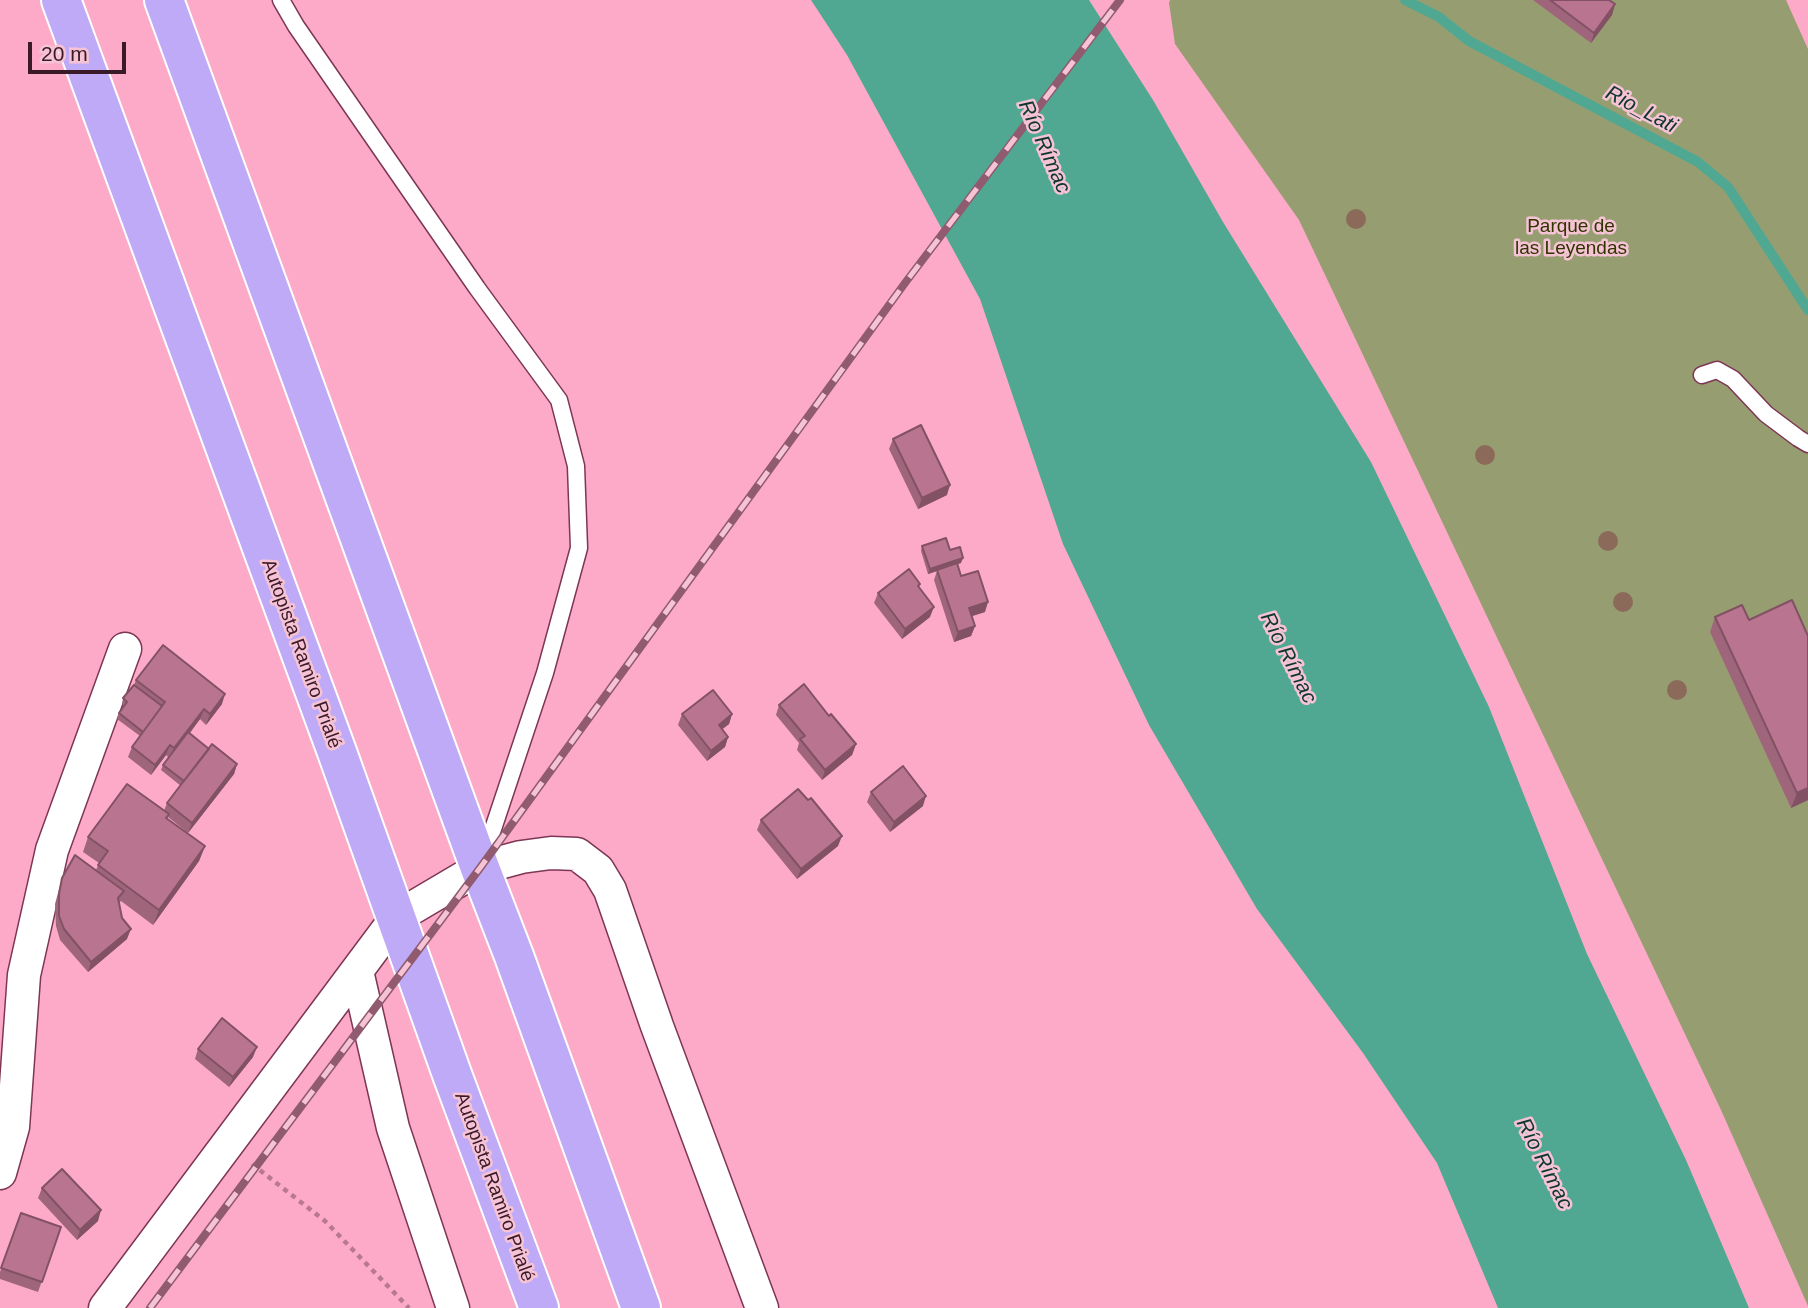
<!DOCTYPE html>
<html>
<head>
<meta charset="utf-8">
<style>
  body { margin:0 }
  #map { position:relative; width:1808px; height:1308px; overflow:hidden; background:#fdaac9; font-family:Helvetica,sans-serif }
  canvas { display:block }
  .scale { position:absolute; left:28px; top:42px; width:98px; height:32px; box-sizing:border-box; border:4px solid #3a1a27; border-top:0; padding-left:9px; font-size:21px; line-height:24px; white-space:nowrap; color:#3a1a27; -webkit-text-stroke:5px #f6c3d5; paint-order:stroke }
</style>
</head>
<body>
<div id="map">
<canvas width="1808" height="1308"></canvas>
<div class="scale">20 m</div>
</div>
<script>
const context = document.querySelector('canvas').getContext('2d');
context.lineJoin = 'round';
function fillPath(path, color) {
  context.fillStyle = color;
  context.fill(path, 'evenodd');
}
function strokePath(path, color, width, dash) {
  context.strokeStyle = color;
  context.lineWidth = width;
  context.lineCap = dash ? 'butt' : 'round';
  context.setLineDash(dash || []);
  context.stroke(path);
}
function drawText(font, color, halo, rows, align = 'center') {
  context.font = font + ' Helvetica,sans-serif';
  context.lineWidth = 5;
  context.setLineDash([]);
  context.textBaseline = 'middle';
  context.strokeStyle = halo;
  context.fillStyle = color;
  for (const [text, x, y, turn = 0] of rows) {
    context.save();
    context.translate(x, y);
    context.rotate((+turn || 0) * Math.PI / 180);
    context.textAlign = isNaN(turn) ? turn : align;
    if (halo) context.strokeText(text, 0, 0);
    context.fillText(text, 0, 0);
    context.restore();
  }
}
fillPath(new Path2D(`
  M1170 0H1786L1808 49V1306L1721 1110 1299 220 1175 44 1169 3Z`), '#969e71');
fillPath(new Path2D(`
  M811 0H1089L1153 100 1223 222 1371 462 1489 707 1587 954 1686 1160 1749 1308H1498L1437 1163 1363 1053 1257 909 1149 725 1063 544 980 299 847 55Z`), '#50a893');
strokePath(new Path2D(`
  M1405 0 1439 17 1469 41 1698 162 1728 187 1808 310`), '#50a893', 10);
const service = new Path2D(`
  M281 0 296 26 477 288 559 400 576 466 579 548 545 673 484 856
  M1702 375 1717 370 1733 379 1766 414 1798 438 1808 444`);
const minor = new Path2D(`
  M357 971 393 1128 453 1308
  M0 1173 13 1127 24 975 52 850 125 649
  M105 1308 397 917 480 868 521 857 551 853 577 854 598 870 610 890 657 1026 762 1308`);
const trunk = new Path2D(`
  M61 0 337 752 453 1077 539 1308
  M164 0 480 868 514 956 641 1308`);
strokePath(service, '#7d3654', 19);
strokePath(minor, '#7d3654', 35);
strokePath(trunk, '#fff', 42);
strokePath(new Path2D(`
  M252 1164 325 1221 409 1308`), '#b97891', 4.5, [5, 5]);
strokePath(service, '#fff', 16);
strokePath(minor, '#fff', 32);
strokePath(trunk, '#bfaaf8', 38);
const rail = new Path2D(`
  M150 1308 480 868 905 283 1120 0`);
strokePath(rail, '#905a6f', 8);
strokePath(rail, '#f6c3d5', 5, [16]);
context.fillStyle = '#8c6a5a';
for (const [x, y] of [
  [1356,219],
  [1485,455],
  [1608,541],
  [1623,602],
  [1677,690]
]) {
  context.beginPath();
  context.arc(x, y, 10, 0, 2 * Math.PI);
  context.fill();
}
fillPath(new Path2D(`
  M1533 0H1609L1615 4 1612 15 1591 43Z
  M893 439 947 495 918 509 889 449Z
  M922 546 950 550 961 563 957 564 961 576 985 612 972 616 975 626 971 636 954 642 934 580 937 571 928 574 921 551Z
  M920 584 919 587 930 617 902 639 874 603 878 593Z
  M1715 617 1749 620 1808 636V800L1791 808 1710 632Z
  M136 680 222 704 206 725 200 719 190 733 209 749 237 764 234 774 188 833 168 817 167 819 205 846 199 861 153 925 121 901 119 903 122 918 127 939 88 972 60 940 56 926 55 904 62 878 96 870 99 863 83 852 88 837 164 811 167 803 181 786 161 770 163 765 169 758 166 755 151 775 128 757 132 747 140 736 117 719 119 713 124 706 122 704 123 698 134 685Z
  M779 705 829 716 856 744 852 755 822 780 797 750 799 743 776 715Z
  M682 714H732L729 724 722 729 728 737 725 747 707 761 678 725Z
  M871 792 923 806 890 832 867 802Z
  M761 820 838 846 797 879 757 830Z
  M198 1049 253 1057 229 1087 195 1059Z
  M42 1188 98 1221 77 1240 38 1198Z
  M21 1213 61 1227 38 1292 0 1279V1272Z`), '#9f657b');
fillPath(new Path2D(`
  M1615 4 1612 15 1591 43 1594 33Z
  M950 485 947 495 918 509 922 498Z
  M963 558 961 563 928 574 930 569Z
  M988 602 985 612 966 618 969 608Z
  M934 607 930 617 902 639 905 629Z
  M975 626 971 636 954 642 958 632Z
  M225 694 222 704 206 725 210 714Z
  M204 709 200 719 170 759 174 748Z
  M732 714 729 724 715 735 719 725Z
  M728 737 725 747 707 761 711 751Z
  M856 744 852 755 822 780 825 770Z
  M170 745 166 755 151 775 155 765Z
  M237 764 234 774 188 833 192 823Z
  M1808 788V800L1791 808 1797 793Z
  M926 796 923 806 890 832 894 822Z
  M842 836 838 846 797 879 801 869Z
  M205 846 199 861 153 925 159 910Z
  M131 929 127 939 88 972 91 962Z
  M257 1047 253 1057 229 1087 233 1077Z
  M101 1210 98 1221 77 1240 80 1230Z`), '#825264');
const building = new Path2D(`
  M1550 0H1609L1615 4 1594 33Z
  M921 425 950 485 922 498 893 439Z
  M946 538 950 550 960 547 963 558 930 569 922 546Z
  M957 563 961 576 978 571 988 602 969 608 975 626 958 632 937 570Z
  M909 569 920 584 918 586 934 607 905 629 878 593Z
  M1792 600 1808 636V788L1797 793 1715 617 1742 605 1749 620Z
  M163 645 225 694 210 714 204 709 174 748 170 745 155 765 132 747 165 702 136 680Z
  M804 684 829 716 831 714 856 744 825 770 800 739 805 736 779 705Z
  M134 685 162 706 143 732 119 713 127 702 123 698Z
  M713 690 732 714 719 725 728 737 711 751 682 714Z
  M188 732 209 749 184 781 163 765Z
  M212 744 237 764 192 823 167 803Z
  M903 766 926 796 894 822 871 792Z
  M127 784 169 814 166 818 205 846 159 910 98 865 108 851 88 837Z
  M798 789 808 800 811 798 842 836 801 869 761 820Z
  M75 855 124 891 118 898 122 918 131 929 91 962 64 929 59 916V894L62 878Z
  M222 1018 257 1047 233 1077 198 1049Z
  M62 1169 101 1210 80 1230 42 1188Z
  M21 1213 61 1227 42 1282 1 1268Z`);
fillPath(building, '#b9758f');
strokePath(building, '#825264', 2);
drawText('19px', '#303500', '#f6c3d5', [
  ["Parque de",1571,227],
  ["las Leyendas",1571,249]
]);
drawText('19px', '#3a1a27', '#f6c3d5', [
  ["Autopista Ramiro Prialé",301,654,70],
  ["Autopista Ramiro Prialé",494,1187,70]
]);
drawText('italic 21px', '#0d372e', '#f6c3d5', [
  ["Rio_Lati",1641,110,28],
  ["Río Rímac",1044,147,66],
  ["Río Rímac",1288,658,63],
  ["Río Rímac",1544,1164,63]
]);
</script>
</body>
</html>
